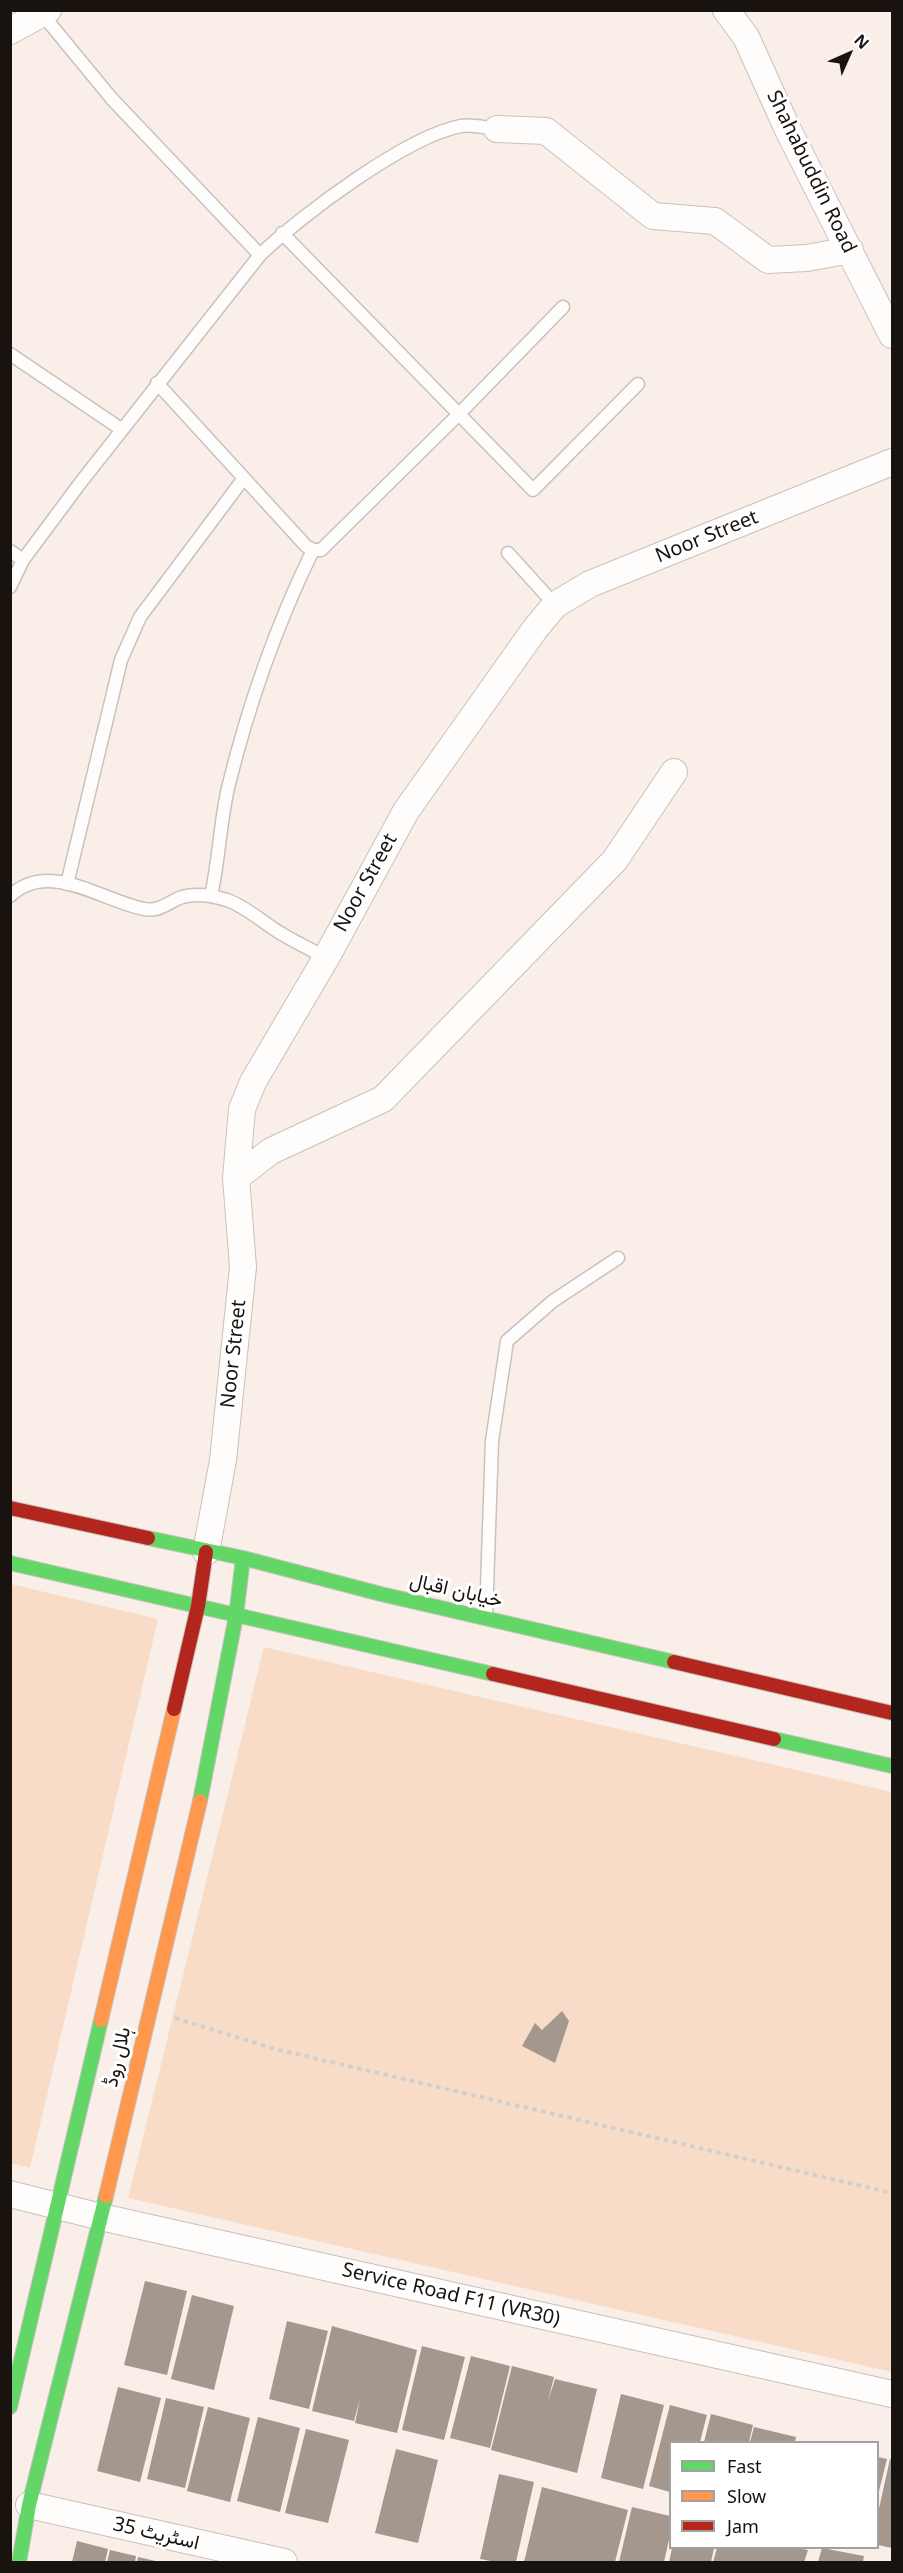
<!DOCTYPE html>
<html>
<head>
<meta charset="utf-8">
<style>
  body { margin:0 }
  #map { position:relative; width:903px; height:2573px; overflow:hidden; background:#f9efe8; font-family:"Noto Sans",sans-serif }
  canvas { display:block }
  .frame { position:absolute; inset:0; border:12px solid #19130f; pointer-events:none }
  .legend { position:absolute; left:669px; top:2441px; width:210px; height:108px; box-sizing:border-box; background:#fff; border:2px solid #a3a19f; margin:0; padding:8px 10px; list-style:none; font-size:18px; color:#19130f }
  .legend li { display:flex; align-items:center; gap:12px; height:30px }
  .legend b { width:30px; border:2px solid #a3a19f }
  .north { position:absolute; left:819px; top:24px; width:60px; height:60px; -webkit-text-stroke:4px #fff; paint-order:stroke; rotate:45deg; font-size:16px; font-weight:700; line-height:24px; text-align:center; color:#19130f }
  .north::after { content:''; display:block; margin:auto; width:21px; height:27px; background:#19130f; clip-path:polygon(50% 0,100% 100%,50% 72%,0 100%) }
</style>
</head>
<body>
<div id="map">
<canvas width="903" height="2573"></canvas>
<div class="frame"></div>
<ul class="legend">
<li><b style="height:8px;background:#63d668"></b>Fast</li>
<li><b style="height:8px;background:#ff974d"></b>Slow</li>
<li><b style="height:8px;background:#b3261e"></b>Jam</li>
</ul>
<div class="north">N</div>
</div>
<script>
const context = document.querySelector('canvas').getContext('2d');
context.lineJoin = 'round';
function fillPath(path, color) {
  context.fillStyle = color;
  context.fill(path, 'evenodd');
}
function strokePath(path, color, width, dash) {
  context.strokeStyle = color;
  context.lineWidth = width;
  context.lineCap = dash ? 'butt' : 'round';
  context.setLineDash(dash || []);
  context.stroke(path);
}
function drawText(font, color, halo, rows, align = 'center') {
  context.font = font + ' "Noto Sans",Vazirmatn,sans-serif';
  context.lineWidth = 6;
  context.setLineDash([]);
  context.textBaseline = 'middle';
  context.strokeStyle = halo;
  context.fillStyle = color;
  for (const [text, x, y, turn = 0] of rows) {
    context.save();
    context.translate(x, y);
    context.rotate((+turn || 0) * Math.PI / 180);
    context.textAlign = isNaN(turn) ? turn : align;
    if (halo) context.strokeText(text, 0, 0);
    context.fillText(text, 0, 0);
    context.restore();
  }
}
fillPath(new Path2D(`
  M11 1584 158 1619 30 2168 10 2163Z
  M264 1647 892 1792V2372L128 2198Z`), '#f9dcc8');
fillPath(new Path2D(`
  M562 2011 569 2021 555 2063 522 2046 535 2023 542 2030Z
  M145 2281 187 2291 167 2375 124 2365Z
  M192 2295 234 2306 214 2390 171 2379Z
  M287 2321 328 2331 309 2409 269 2399Z
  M332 2326 417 2350 397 2433 355 2423 360 2399 354 2421 312 2411Z
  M422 2346 465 2357 444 2440 402 2430Z
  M471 2356 510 2366 490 2448 450 2438Z
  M512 2366 554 2377 548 2401 555 2379 597 2389 577 2473 491 2450Z
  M118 2387 161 2398 140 2482 97 2471Z
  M621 2394 664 2405 643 2489 601 2478Z
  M166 2398 204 2407 185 2488 147 2479Z
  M670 2405 707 2415 700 2442H670V2492L649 2486Z
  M208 2407 250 2418 230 2502 187 2491Z
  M711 2414 753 2425 749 2442H704Z
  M258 2417 300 2428 280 2512 237 2501Z
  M754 2427 796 2437 795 2442H750Z
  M306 2429 349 2440 328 2523 285 2513Z
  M396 2449 438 2460 418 2543 375 2533Z
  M878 2457 887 2459 878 2495Z
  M890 2459 892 2460V2548L878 2545V2513Z
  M499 2474 534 2482 516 2562H496L480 2559Z
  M542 2487 628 2510 615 2562H524Z
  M632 2507 670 2516V2535L664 2562H619Z
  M77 2541 108 2549 105 2562H72Z
  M672 2548H714L711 2562H669Z
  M717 2548H798L808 2550 804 2562H713Z
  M822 2548 864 2556 863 2562H818Z
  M110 2550 136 2556 135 2562H107Z
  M138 2557 160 2562H137Z`), '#a3978e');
const lane = new Path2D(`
  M42 14 112 99 260 255
  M282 233 533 490 638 384
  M10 354 121 429
  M157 383 306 546 313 550H321L459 414 563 307
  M10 551 23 560
  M508 553 555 605
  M10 587 23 560 81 482 260 255C300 216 407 136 461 126 471 124 486 128 497 129
  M67 884 121 660 140 617 244 478
  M10 896C49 859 102 901 144 909 160 912 168 902 182 897 196 893 214 896 227 900 244 906 259 919 274 929 290 940 309 948 326 958
  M211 896C219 860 220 823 228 788 248 706 276 626 313 550
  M486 1617 492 1441 507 1341 553 1301 618 1258`);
const street = new Path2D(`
  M726 10 746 37 788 130 892 335
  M10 31 48 10
  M497 129 546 131 653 216 715 221 768 260 807 258 850 250
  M236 1178 271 1151 383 1099 615 860 674 772
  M206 1552 223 1460 243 1267 236 1178 242 1109 253 1082 326 958 406 811 535 629 555 605 590 584 892 462
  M10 2194 101 2217 892 2394
  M29 2505 284 2562`);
const fast = new Path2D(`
  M148 1538 243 1558 381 1594 674 1662
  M10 1563 493 1674
  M774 1739 892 1766
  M200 1801 236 1616 243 1558
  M10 2407 101 2020
  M19 2562 29 2505 106 2196`);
const slow = new Path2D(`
  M101 2020 174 1709
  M106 2196 200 1801`);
const jam = new Path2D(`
  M10 1508 148 1538
  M674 1662 892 1713
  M493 1674 774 1739
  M174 1709 198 1606 206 1552`);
strokePath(lane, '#c9c1bb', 15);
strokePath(street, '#c9c1bb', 28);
strokePath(fast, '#c9c1bb', 16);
strokePath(slow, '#c9c1bb', 16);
strokePath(jam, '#c9c1bb', 16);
strokePath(new Path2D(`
  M175 2018 275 2049 892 2193`), '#d1cfcd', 4, [4.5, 4.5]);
strokePath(lane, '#fefdfc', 12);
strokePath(street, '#fefdfc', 26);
strokePath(fast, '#63d668', 14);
strokePath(slow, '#ff974d', 14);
strokePath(jam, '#b3261e', 14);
drawText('20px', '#19130f', '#fff', [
  ["Shahabuddin Road",811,172,64],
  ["Noor Street",707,537,-22],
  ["Noor Street",366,883,-61],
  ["Noor Street",234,1354,-84],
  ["خیابان اقبال",456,1591,13],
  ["ہلال روڈ",118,2057,-77],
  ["Service Road F11 (VR30)",451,2295,13],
  ["اسٹریٹ 35",156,2534,13]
]);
</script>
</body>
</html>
